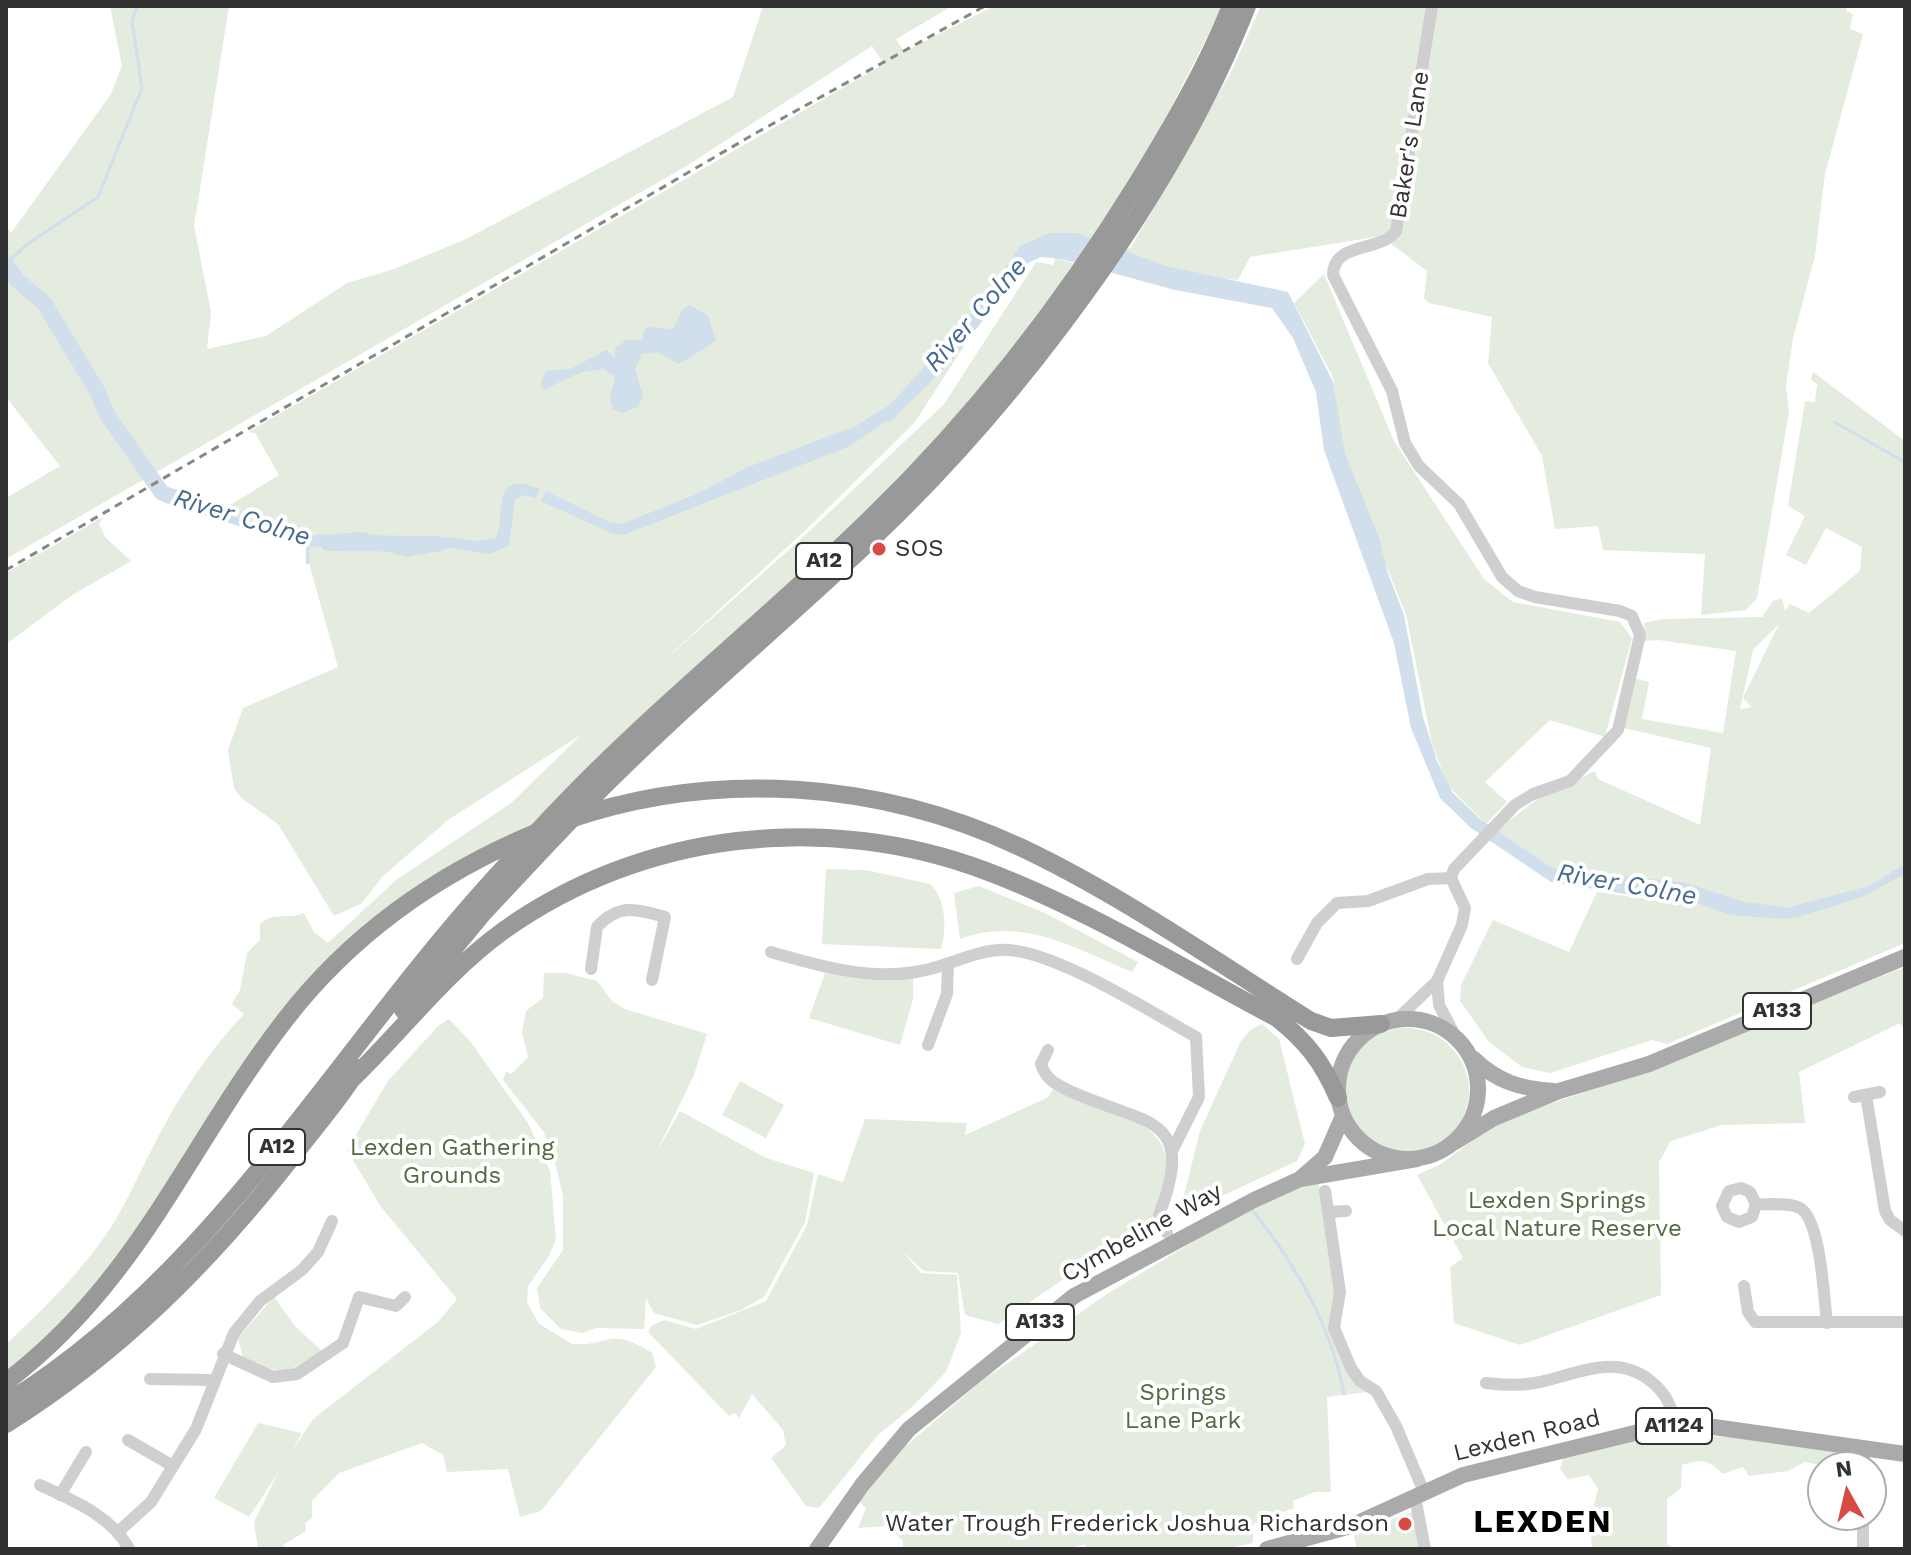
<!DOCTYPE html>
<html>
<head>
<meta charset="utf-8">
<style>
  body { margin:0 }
  #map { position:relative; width:1911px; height:1555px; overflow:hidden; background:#fff; font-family:"Work Sans",sans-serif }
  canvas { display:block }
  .frame { position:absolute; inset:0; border:8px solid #323232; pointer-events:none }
  .north { position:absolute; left:1807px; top:1451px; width:80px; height:80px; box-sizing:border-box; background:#fff; border:2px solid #adadad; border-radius:50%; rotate:352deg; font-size:22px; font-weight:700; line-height:32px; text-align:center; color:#323232 }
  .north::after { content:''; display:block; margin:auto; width:28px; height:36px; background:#d94a45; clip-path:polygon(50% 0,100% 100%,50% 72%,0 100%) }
</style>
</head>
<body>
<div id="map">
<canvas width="1911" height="1555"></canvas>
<div class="frame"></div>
<div class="north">N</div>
</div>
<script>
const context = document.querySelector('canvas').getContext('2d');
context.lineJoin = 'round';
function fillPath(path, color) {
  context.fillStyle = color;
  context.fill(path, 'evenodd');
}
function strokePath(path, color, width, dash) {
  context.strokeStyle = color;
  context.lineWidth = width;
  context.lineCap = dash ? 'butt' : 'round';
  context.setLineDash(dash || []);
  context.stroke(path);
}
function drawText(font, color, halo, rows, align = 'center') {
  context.font = font + ' "Work Sans",sans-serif';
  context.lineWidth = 8;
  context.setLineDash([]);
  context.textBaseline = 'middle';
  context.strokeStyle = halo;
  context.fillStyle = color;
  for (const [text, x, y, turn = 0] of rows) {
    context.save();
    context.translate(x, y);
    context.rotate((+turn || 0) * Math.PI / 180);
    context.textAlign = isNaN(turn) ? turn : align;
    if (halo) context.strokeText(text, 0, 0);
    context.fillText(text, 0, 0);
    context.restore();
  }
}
fillPath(new Path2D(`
  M110 6H229L194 226 211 312 207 349 266 336 347 283 394 269 466 239 733 97 763 6H952L896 39 904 52 994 6H1223L1161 127 1100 228 1130 249 1231 72 1261 6H1847L1846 11 1853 14 1850 29 1863 34 1825 174 1815 256 1793 338 1786 386 1789 412 1757 598 1746 610 1701 615 1705 554 1603 550 1598 526 1555 529 1542 456 1488 363 1492 317 1429 303 1424 298 1427 271 1381 236 1250 257 1238 280 1153 272 1033 239 915 422 811 525 656 668 800 540 944 404 1036 262 1054 265 1055 258 1076 264 964 411 848 534 528 831 338 956 119 1266 6 1380V1344C45 1308 82 1271 112 1226 129 1198 142 1167 157 1139 180 1094 210 1050 244 1014L232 1004 240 990 247 953 260 940V924C274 911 289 920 304 913L314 932 328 943 396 880 511 803 582 734 448 820 383 876 362 903 334 916 278 824 241 798 234 788 228 750 243 708 338 667 309 563 310 547 219 512 279 475 255 433 248 432 884 64 872 46 688 165 6 559V498L60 466 6 397V226L11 233 111 94 122 66Z
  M1324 274 1394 441 1484 579 1513 602 1620 622 1632 638 1605 737 1550 720 1485 782 1507 802 1486 824 1448 786 1432 744 1406 614 1342 460 1333 377 1294 303Z
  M1813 372 1905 441V943L1667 1044 1652 1040 1550 1073 1522 1067 1489 1042 1460 1001 1461 985 1493 920 1569 952 1597 892 1676 903 1696 887 1614 875 1586 876 1551 867 1493 828 1506 823 1540 797 1595 771 1598 779 1700 825 1711 748 1620 727 1631 677 1649 682 1642 719 1723 733 1736 651 1659 640 1643 641 1644 623 1663 619 1762 617 1773 601 1782 598 1785 611 1790 604 1809 613 1860 571 1862 547 1826 528 1806 565 1786 555 1805 516 1788 506 1805 401 1815 402 1817 384 1811 380ZM1779 624 1743 698 1751 707 1740 709 1753 650Z
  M103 517 99 524 105 537 131 561 74 594 6 644V573Z
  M826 869 866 870 930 884C946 898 947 930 941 949L822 944Z
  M979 886 1045 913 1138 962 1132 972C1074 948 1023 916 960 939L954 893Z
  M1905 967V1031L1900 1023 1799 1072 1805 1123 1722 1125 1671 1141 1659 1162 1661 1295 1520 1345 1454 1323 1450 1267 1463 1258 1417 1175 1441 1164 1496 1123 1647 1070Z
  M544 973H566L597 981 612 1001 625 1009 707 1034 694 1075 656 1153 680 1111 766 1158 814 1173 805 1222 764 1297 741 1310 697 1325 654 1313 646 1298 644 1329 596 1328 583 1333 561 1329 540 1308 537 1288 563 1250V1196L552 1151 543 1131 503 1080 506 1071 511 1074 528 1057 522 1032 526 1011 543 998Z
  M825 973C855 979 883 983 913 977V999L900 1045 809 1018Z
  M449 1019 470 1041 528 1123 550 1171 556 1239 549 1256 528 1286 527 1302 539 1324 572 1344C613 1347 606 1325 652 1353L656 1367 541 1511 520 1517 508 1469 447 1472 443 1455 422 1443 339 1473 312 1501V1518L305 1523 306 1531 283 1545 285 1549H258L254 1522 278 1473 249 1517 214 1498 258 1423 302 1433 291 1453 313 1419 439 1321 457 1299 381 1207 347 1150 388 1081 438 1026Z
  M1262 1024 1279 1039 1305 1144 1297 1161 1179 1216 1200 1131 1241 1041 1250 1030Z
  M1343 1091a63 63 0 1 1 126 0a63 63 0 1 1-126 0Z
  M740 1081 784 1105 766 1138 722 1115Z
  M1054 1088C1088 1101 1159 1117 1166 1157 1169 1178 1159 1199 1152 1218L1156 1226 1084 1265 998 1324 965 1315 958 1273 924 1271 903 1252 921 1273 957 1275 961 1333 946 1372 912 1407 878 1435 819 1508 806 1506 771 1458 786 1445 783 1430 752 1394 739 1418 735 1413 729 1416 648 1332 651 1326 664 1320 696 1329 766 1301 807 1225 818 1174 843 1182 865 1119 967 1123 965 1135 1047 1098Z
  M1318 1179 1335 1290 1333 1324 1351 1368 1376 1391 1327 1397 1331 1492H1315L1293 1501 1294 1508 1253 1524V1543L1223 1549H1086L1085 1545 1059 1549H903V1541L887 1526 858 1528 866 1508 858 1501 887 1462 983 1380 1107 1294 1239 1214Z
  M274 1297 295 1326 322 1351C287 1375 281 1376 243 1358L238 1338Z
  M1641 1435C1715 1435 1790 1437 1861 1457L1862 1467H1828L1805 1462 1788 1471 1749 1476 1743 1467 1723 1474C1709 1459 1700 1459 1682 1465L1681 1488 1667 1499V1544L1674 1549H1592L1590 1522 1598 1489 1589 1475 1568 1479 1560 1469 1564 1456Z
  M1412 1512 1422 1549H1357L1354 1536 1358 1532Z`), '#e4ebdf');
fillPath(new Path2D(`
  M1049 233H1077L1166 266 1288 292 1333 382 1345 454 1379 538 1387 571 1404 615 1423 717 1437 761 1452 792 1480 819 1551 867 1586 876 1614 875 1686 883 1741 901 1787 908 1869 886 1905 864V874L1862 897 1801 916 1785 919 1731 915 1687 900H1662L1551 882 1471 828 1440 798 1411 728 1394 643 1324 450 1316 392 1293 338 1272 308 1175 290 1061 259 1041 257 1026 264 951 362 890 422 886 421 850 446 623 535 611 533 541 501 546 491 609 522 622 524 699 493 748 467 856 426 892 403 981 303 1020 246Z
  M690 305 708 316 716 341 679 364 658 352 642 354 635 369 643 396 638 407 622 413 613 409 610 399 615 377 604 369 582 372 543 390 541 382 546 371 570 369 606 350 615 358V348L627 340H643V332L647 327 673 329 682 310Z
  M158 483 179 498 213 504 238 518 308 536 361 532 387 537 407 546 448 537 475 541 496 538C507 513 489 469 540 489L536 498 524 495 515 500 509 546 489 554 452 548 406 557 359 543 310 547 309 563 306 565V547L194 512 160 497 150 489Z`), '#d1deeb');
strokePath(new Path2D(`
  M6 263 29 243 98 197 142 88 132 21 137 6
  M1834 422 1905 462
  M1253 1211C1296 1265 1332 1326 1344 1394`), '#d1deeb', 3);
strokePath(new Path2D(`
  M6 264 17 280 44 303 96 389 108 416 162 493 173 497
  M328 543 437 544`), '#d1deeb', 16);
strokePath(new Path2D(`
  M771 952C820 966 870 981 921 971 950 966 978 948 1009 950 1060 954 1149 1011 1196 1037L1199 1097 1173 1149
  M1297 959 1317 923 1337 903 1368 901 1428 879 1451 878
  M591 969 597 927C619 903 637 909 665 917L652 980
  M1437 981 1439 1005 1457 1039
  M1396 1020 1437 981 1462 925 1465 908 1451 878 1454 869 1515 805 1533 794 1570 781 1618 730 1640 635 1632 616 1620 611 1535 597 1518 591 1502 577 1459 504 1419 466 1405 443 1392 391 1333 275C1334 241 1380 253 1396 231L1432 6
  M928 1045 947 994 948 964
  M1048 1050 1041 1064C1046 1080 1057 1085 1072 1092 1145 1125 1198 1114 1159 1215L1167 1233
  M1866 1095 1885 1211 1890 1220 1905 1231
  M1854 1097 1880 1092
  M1325 1191 1340 1292 1334 1328 1351 1368 1360 1381 1376 1391 1396 1426 1424 1492
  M1756 1204 1750 1192 1741 1188 1729 1191 1722 1206 1727 1217 1739 1222 1752 1217 1756 1204C1769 1205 1789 1202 1800 1208 1821 1220 1824 1300 1827 1323
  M1328 1212 1346 1211
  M1744 1286 1748 1312 1755 1322H1905
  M223 1354 273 1377 297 1374 343 1343 359 1297 396 1306 405 1297
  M150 1379 214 1380
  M1486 1383C1502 1385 1519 1386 1535 1383 1577 1375 1616 1351 1653 1383 1667 1395 1672 1407 1675 1426
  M128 1440 173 1466
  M1864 1467V1448
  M40 1485C72 1500 112 1516 129 1549
  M60 1495 86 1452
  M1415 1497 1425 1549
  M118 1532 151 1502 196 1429 234 1333 260 1301 302 1270 318 1252 332 1221
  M1863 1549V1515`), '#cfcfcf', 12);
strokePath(new Path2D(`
  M1338 1089a70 70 0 1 1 140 0a70 70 0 1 1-140 0Z
  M1474 1059C1497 1082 1522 1089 1554 1091
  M1455 1142 1494 1118 1559 1091 1649 1064 1905 957
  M1301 1178 1325 1157 1343 1116
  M817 1549 862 1485 909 1429 1074 1296 1254 1200 1300 1179 1417 1159
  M1267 1549 1351 1526 1463 1475 1655 1428 1714 1427 1905 1454`), '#aaa', 16);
strokePath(new Path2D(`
  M589 801C679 709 779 627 873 538 1018 401 1175 192 1247 6
  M554 814C654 708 768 619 872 517 975 417 1063 304 1138 182 1173 125 1206 68 1231 6
  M567 820C715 769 879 781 1020 847 1120 894 1217 962 1311 1021L1331 1028 1381 1024
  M403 1010 484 912 544 848
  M352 1079C403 1030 445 973 503 931 642 831 827 811 986 871 1087 909 1182 968 1277 1018 1307 1042 1323 1063 1338 1098
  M6 1382C140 1280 187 1147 285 1020 352 933 440 872 540 831
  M6 1403C222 1270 343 1037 514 857
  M6 1424C120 1353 211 1261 293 1156 315 1127 340 1099 359 1068`), '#999', 18);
strokePath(new Path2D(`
  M6 570 756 133 985 6`), '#878787', 3, [8, 6]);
strokePath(new Path2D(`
  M544 848 589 801
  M514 857 554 814`), '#999', 18);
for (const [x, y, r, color] of [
  [879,549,8,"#d94a45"],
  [1405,1524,8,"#d94a45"]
]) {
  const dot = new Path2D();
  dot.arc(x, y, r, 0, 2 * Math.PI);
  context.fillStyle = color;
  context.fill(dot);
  strokePath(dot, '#fff', 3);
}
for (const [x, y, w] of [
  [824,561,56],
  [1777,1011,68],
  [277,1147,56],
  [1040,1322,68],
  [1674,1426,76]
]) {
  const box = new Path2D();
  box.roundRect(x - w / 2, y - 18, w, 36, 6);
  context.fillStyle = '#fff';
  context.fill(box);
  strokePath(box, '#323232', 2);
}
drawText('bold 22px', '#323232', null, [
  ["A12",824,561],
  ["A133",1777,1011],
  ["A12",277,1147],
  ["A133",1040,1322],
  ["A1124",1674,1426]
]);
drawText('24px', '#323232', '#fff', [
  ["Baker's Lane",1410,145,-81],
  ["Cymbeline Way",1142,1233,-29],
  ["Lexden Road",1527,1436,-14]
]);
drawText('24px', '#323232', '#fff', [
  ["SOS",895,549],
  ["Water Trough Frederick Joshua Richardson",1389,1524,"right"]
], 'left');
drawText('24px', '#516b42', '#fff', [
  ["Lexden Gathering",452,1148],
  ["Grounds",452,1176],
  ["Lexden Springs",1557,1201],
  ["Local Nature Reserve",1557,1229],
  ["Springs",1183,1393],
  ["Lane Park",1183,1421]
]);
drawText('italic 26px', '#456b8f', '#fff', [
  ["River Colne",976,315,-49],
  ["River Colne",242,518,17],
  ["River Colne",1627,885,10]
]);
context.letterSpacing = '2px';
drawText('bold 32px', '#000', '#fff', [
  ["LEXDEN",1543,1523]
]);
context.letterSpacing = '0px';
</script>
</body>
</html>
